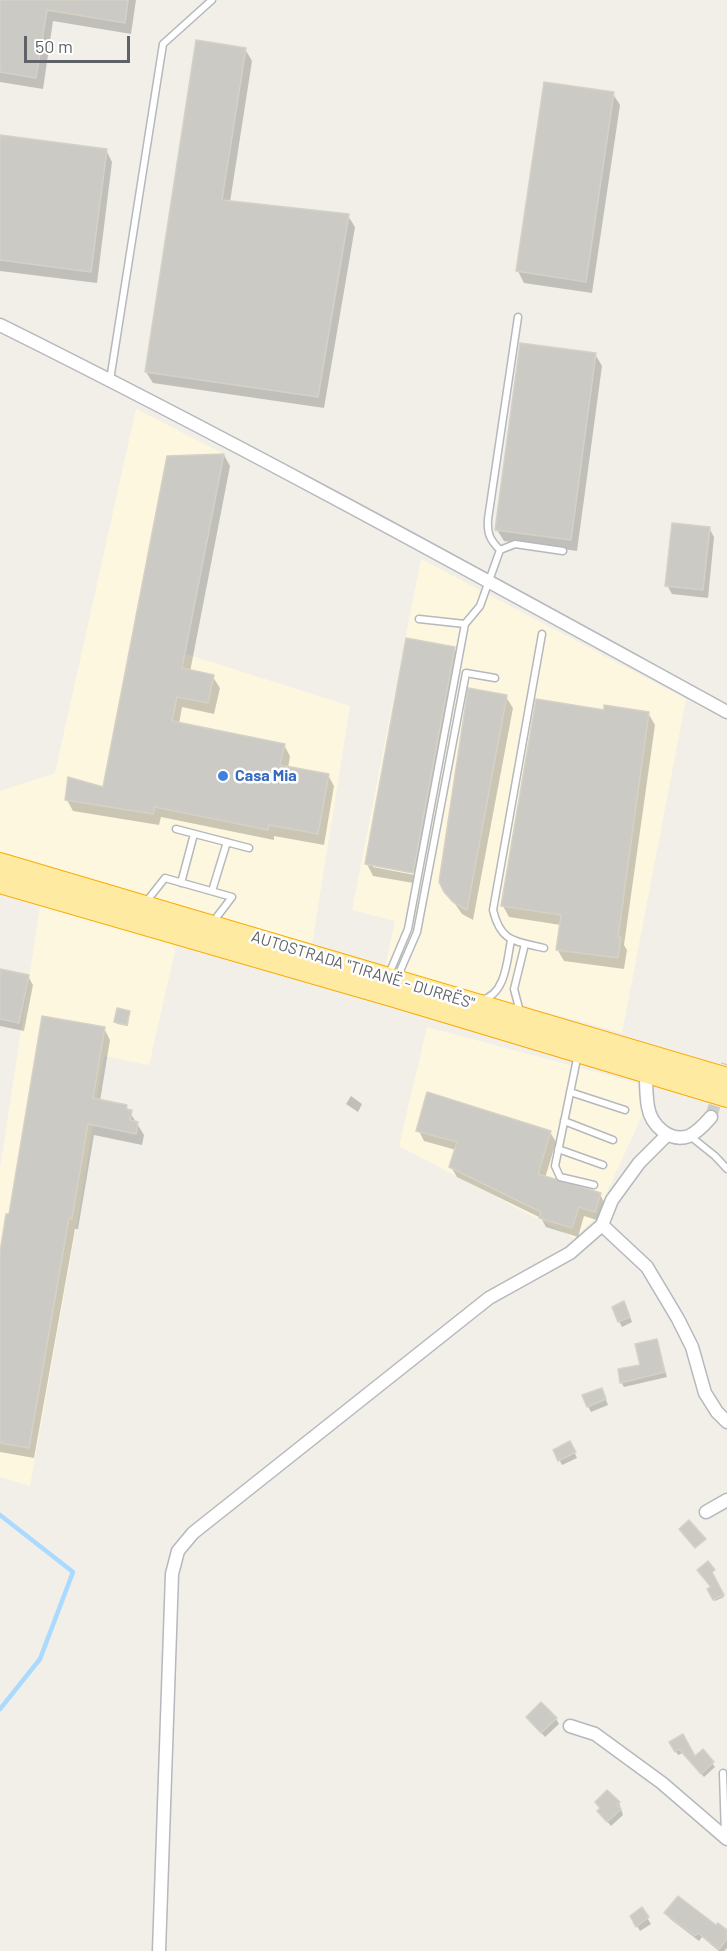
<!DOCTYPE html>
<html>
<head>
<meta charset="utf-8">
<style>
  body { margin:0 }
  #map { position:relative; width:727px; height:1951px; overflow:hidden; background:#f1efe8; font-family:Barlow,sans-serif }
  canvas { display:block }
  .scale { position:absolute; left:24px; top:36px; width:106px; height:27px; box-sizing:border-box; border:3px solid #5f6368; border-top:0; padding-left:8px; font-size:18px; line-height:21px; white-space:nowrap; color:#5f6368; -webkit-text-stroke:4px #fff; paint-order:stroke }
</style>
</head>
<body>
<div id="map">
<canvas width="727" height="1951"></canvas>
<div class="scale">50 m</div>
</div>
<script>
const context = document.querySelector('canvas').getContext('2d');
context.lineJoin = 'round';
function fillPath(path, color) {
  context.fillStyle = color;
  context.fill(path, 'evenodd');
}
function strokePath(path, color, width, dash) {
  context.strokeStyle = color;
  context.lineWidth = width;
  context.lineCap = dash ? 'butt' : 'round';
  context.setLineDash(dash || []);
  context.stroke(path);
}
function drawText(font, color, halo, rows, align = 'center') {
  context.font = font + ' Barlow,sans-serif';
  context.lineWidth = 5;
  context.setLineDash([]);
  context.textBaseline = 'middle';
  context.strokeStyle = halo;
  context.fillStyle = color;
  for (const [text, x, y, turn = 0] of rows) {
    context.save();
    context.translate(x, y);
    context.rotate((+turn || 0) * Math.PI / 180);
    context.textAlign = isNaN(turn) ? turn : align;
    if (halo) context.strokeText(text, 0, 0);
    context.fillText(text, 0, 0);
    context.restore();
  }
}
fillPath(new Path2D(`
  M136 409 224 454 183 653 350 706 312 945 0 856V791L55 773Z
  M421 559 686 699 622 1033 385 968 395 921 352 910Z
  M40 906 177 942 149 1065 104 1056 80 1206 30 1486 0 1477V1169Z
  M427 1027 637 1083 642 1116 595 1218 574 1238 399 1146Z`), '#fef7e0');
fillPath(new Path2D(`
  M0 0H136L131 34 53 21 43 89 0 82Z
  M245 49 252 61 230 202 348 216 355 227 324 408 153 383 146 372Z
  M613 94 620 105 592 293 524 283 518 271Z
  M0 136 106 150 112 162 97 283 0 271Z
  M595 354 602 366 577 551 504 541 497 530Z
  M224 455 230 466 190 672 213 677 220 688 214 714 182 707 179 724 284 745 290 756 288 768 328 775 334 786 324 845 274 836V840L161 817 159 825 73 811 67 800 104 789Z
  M709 528 714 537 708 598 672 594 667 585Z
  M454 648 461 660 419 884 373 876 367 864ZM373 864 421 873 420 876 373 867Z
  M506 697 513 708 473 920 462 914 446 891Z
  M605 711 648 713 655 725 624 945 627 950 624 969 564 961 557 949 561 925 509 917 503 906Z
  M0 975 28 976 33 985 24 1031 0 1026Z
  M129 1012 128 1026 117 1024 116 1022Z
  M104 1028 110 1040 100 1101 126 1106 144 1135 142 1145 94 1135 78 1229H75L34 1458 0 1452V1261L10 1216Z
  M351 1096 362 1104 358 1112 346 1104Z
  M419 1131 550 1132 556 1142 545 1178 600 1194 605 1204 600 1221 584 1216 578 1237 546 1227 541 1218 457 1177 451 1167 456 1150 424 1141Z
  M627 1309 632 1322 622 1327 619 1321Z
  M656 1340 667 1377 624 1387 621 1382 642 1367Z
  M604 1395 608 1405 591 1412 588 1406Z
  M570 1443 577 1458 562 1465 555 1451Z
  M706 1564 724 1597 715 1601 709 1589 713 1587Z
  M528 1717 556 1719 559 1724 545 1737Z
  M671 1743 695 1758 703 1751 715 1767 704 1777 683 1753 678 1755Z
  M619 1803 623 1815 611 1826 599 1812Z
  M642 1910 651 1924 640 1931 632 1917Z
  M666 1913 727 1932V1948L724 1951H719L702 1937 699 1941 669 1918Z`), '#0003');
strokePath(new Path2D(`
  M0 1515 73 1572 40 1659 0 1709`), '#aadaff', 4.5);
const building = new Path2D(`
  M0 0H128L125 23 47 10 36 78 0 72Z
  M196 40 246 48 222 200 349 214 318 397 145 372Z
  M544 82 614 92 586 282 516 271Z
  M0 135 107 149 91 272 0 260Z
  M520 343 596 353 571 540 495 530Z
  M224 454 182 668 214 675 208 703 177 697 172 721 285 744 280 765 329 774 318 834 269 825 268 830 155 807 153 814 65 800 68 777 103 787 167 456Z
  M672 523 710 527 703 590 665 586Z
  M406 638 455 647 413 873 365 864Z
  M468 688 507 695 467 910 453 902 444 892 439 882Z
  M536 699 604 710V705L649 712 618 937H621L618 958 556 950 561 915 501 906Z
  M0 969 29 975 19 1023 0 1019Z
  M117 1008 130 1011 127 1025 114 1022Z
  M42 1016 105 1027 93 1098 127 1105 126 1109 132 1110 130 1120 138 1122 136 1134 88 1124 72 1219 69 1218 29 1448 0 1443V1252L6 1214H9Z
  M427 1092 551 1131 538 1174 601 1193 595 1212 579 1207 572 1228 539 1218 541 1212 449 1167 457 1142 416 1131Z
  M624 1301 630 1317 618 1322 612 1307Z
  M657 1339 665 1372 620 1383 618 1369 640 1365 635 1344Z
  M602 1388 606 1399 587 1407 582 1395Z
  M570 1441 576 1452 558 1461 553 1450Z
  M689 1520 706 1539 695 1548 679 1529Z
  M708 1561 715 1570 712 1572 724 1595 713 1600 707 1589 711 1587 697 1570Z
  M541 1702 557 1718 541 1733 526 1717Z
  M683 1734 695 1756 703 1749 714 1762 701 1774 679 1749 675 1752 669 1742Z
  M607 1790 620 1802 617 1805 621 1809 607 1822 597 1811 600 1808 595 1802Z
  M678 1896 716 1925 718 1923 727 1930V1939L719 1949 698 1933 695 1936 664 1913Z
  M642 1907 649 1917 636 1927 630 1916Z`);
fillPath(building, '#cccac5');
strokePath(building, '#d6d1c6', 1.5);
strokePath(new Path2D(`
  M711 1117 727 1064`), '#ccccc8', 12, [12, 6]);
const service = new Path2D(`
  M110 380 163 44 212 0
  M500 550C490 540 487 534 488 519L518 317
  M465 624 480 606 500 550 515 544 563 551
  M542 634 493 910C501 943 515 941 544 948
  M176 829 249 848
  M181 883 194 834
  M212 891 227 842
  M146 902 165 878 232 897 213 922
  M389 974 408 929 465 624 419 619
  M397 978 417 932 466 673 495 678
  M481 1000C506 995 507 960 511 940
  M518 1013 519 1008 514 989 525 944
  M578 1054 555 1166 560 1177 594 1185
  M570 1092 625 1110
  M564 1121 613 1140
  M690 1136 715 1156 727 1169
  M558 1149 603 1165
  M723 1773 725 1836`);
const minor = new Path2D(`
  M0 325C246 447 486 580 727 712
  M646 1073C646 1084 646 1096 648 1107 651 1125 670 1143 689 1136 698 1132 705 1124 711 1117
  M602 1225 647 1267 678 1319 692 1347 705 1393 717 1412 727 1422
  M706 1512 727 1500
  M570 1726 595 1734 662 1783 727 1839
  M159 1951 172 1574 178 1551 193 1533 489 1298 570 1253 602 1225 612 1200 639 1163 667 1135`);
const trunk = new Path2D(`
  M0 863 727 1078
  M0 883 394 997 727 1097`);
strokePath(service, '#b5b8bc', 9);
strokePath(minor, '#b5b8bc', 15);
strokePath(trunk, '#f9ab00', 22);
strokePath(service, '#fff', 6);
strokePath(minor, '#fff', 12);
strokePath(trunk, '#feeaa1', 20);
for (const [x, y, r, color] of [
  [223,776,6,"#3f7fe0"]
]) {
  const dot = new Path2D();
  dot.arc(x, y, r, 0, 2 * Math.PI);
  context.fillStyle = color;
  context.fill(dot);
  strokePath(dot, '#fff', 2);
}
drawText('bold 16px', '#366cbe', '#fff', [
  ["Casa Mia",235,776]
], 'left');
drawText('16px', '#5f6368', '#fff', [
  ["AUTOSTRADA \"TIRANË - DURRËS\"",363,970,17]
]);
</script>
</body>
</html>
